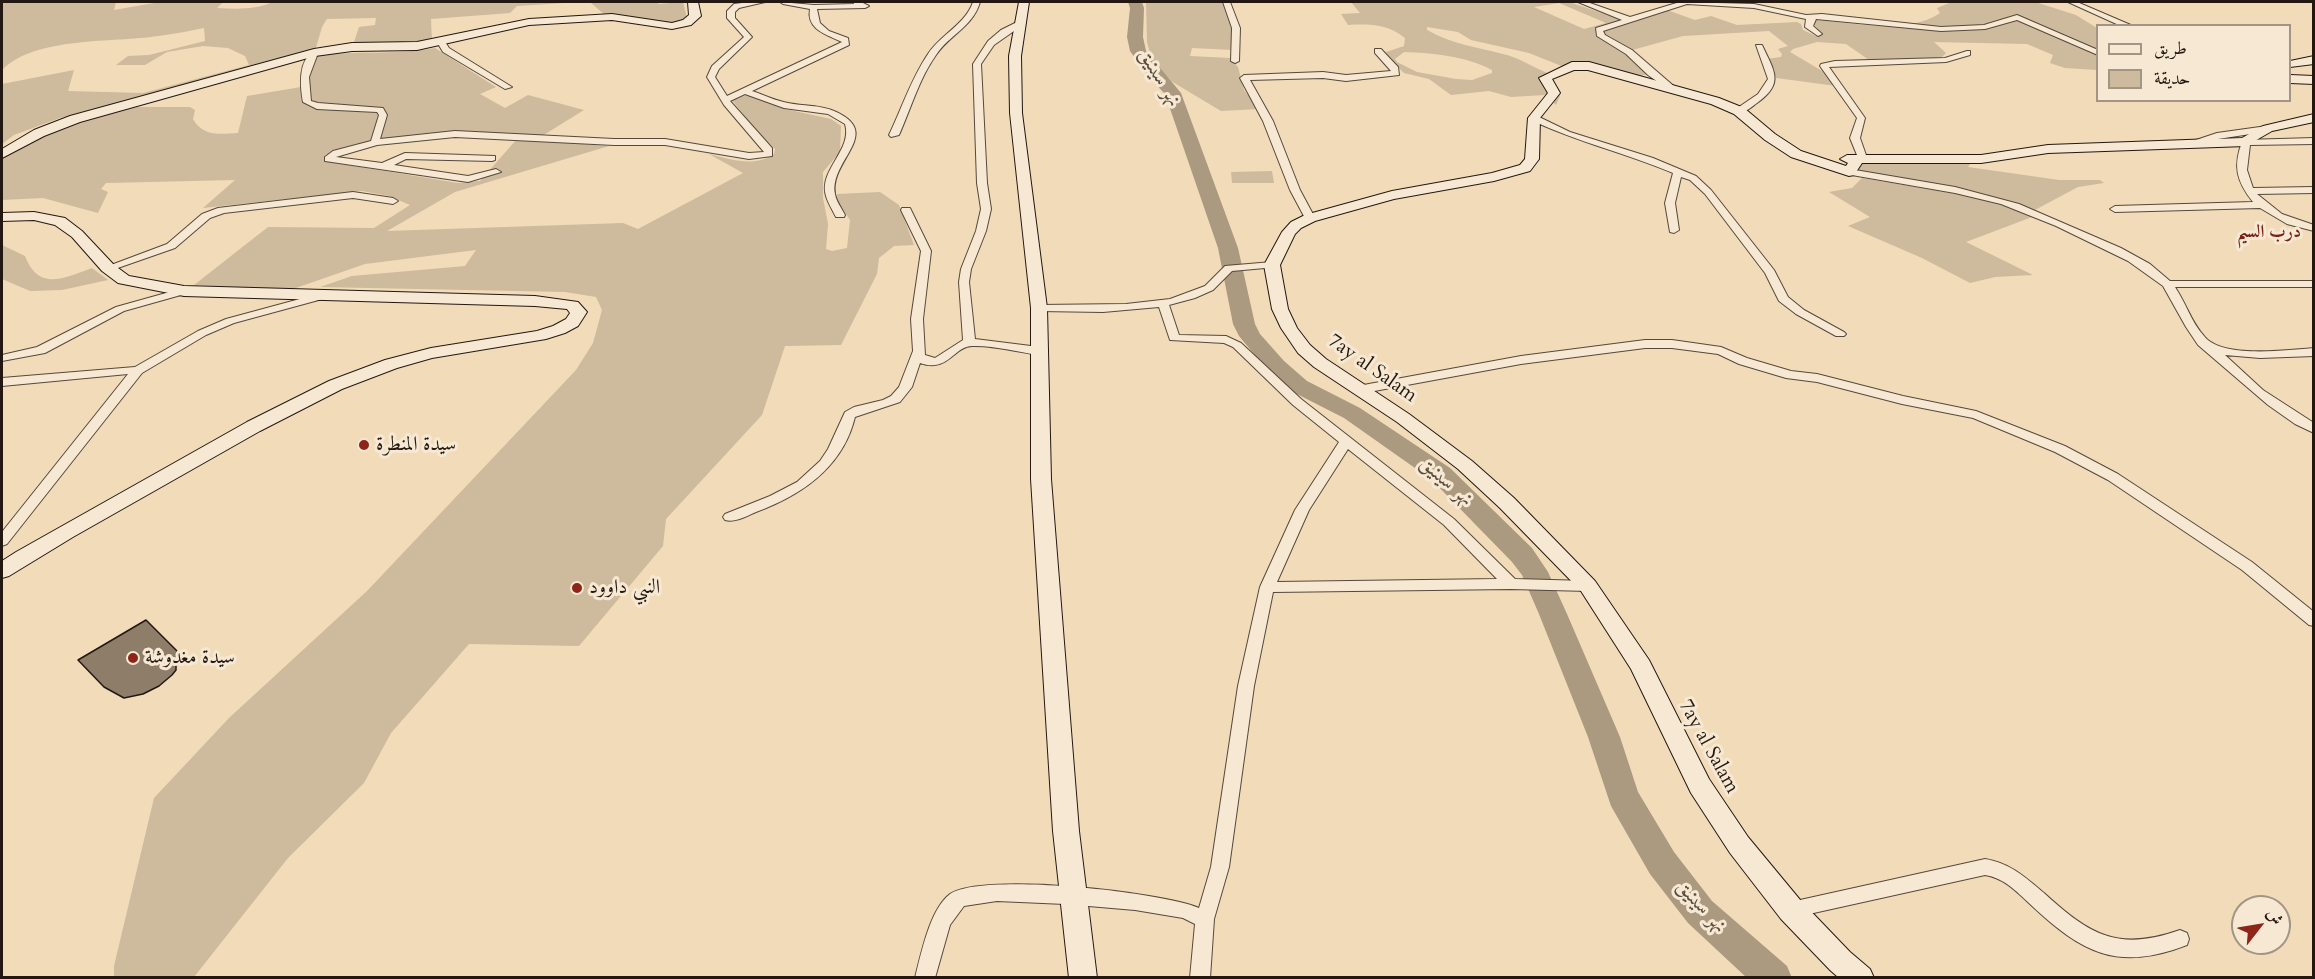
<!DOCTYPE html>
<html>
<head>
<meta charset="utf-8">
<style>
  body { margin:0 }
  #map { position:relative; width:2315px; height:979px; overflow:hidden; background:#f1dbb9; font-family:Cardo,Amiri,serif }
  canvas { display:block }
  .frame { position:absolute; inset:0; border:3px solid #231811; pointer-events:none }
  .legend { position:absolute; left:2096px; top:24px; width:195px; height:78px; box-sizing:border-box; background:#f6e8d2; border:2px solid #a29585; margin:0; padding:8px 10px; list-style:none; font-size:18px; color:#231811 }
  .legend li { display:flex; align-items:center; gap:12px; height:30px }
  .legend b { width:30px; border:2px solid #a29585 }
  .north { position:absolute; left:2231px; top:895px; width:60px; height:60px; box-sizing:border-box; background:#f6e8d2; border:2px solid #a29585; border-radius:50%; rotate:59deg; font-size:16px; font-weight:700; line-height:24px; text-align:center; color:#231811 }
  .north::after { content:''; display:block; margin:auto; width:21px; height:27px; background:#8f2418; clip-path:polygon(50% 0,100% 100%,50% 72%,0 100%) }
</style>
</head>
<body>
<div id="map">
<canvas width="2315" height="979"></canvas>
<div class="frame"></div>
<ul class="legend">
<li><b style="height:8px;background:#f6e8d2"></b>طريق</li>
<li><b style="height:16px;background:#ceba9c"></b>حديقة</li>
</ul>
<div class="north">ش</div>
</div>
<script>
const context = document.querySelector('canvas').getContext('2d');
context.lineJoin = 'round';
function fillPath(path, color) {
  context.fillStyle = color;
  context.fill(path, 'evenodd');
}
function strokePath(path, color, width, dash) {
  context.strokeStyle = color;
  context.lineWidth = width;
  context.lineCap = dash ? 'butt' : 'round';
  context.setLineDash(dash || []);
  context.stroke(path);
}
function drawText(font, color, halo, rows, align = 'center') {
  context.font = font + ' Cardo,Amiri,serif';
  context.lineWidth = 6;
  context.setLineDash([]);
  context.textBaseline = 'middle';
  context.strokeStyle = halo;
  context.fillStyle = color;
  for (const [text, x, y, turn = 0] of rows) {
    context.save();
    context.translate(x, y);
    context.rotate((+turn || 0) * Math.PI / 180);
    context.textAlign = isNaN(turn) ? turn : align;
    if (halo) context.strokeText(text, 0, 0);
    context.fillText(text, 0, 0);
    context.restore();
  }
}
fillPath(new Path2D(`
  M2 2H116L114 10 160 2H223L217 8C236 9 255 10 273 2H580L517 6 510 13 431 19 432 42 353 45 359 27 375 25 376 18 327 19 322 27 315 51 60 118 14 135 2 144V84L74 70 68 91 143 93 249 65 245 56 228 48 203 46 167 52 145 65H116L128 56 149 55 205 41 204 28C189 31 174 34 158 36 113 43 36 36 2 70Z
  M590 2H656L659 4 683 2 687 18 685 21 673 24 606 16Z
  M1146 2H1223L1231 18 1233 50 1192 48 1190 56 1230 58 1238 67 1244 90 1259 109 1221 111 1171 81 1152 60 1147 42Z
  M1351 2H1569L1629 22 1667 10 1695 20 1711 16 1737 25 1797 22 1801 24 1803 30 1816 36 1823 35 1812 22 1815 20C1854 22 1906 36 1940 13L1937 8 1952 2H2035L2076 15 2097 28V70L2065 68 2050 63 2053 55 2027 44 1934 42 1946 53 1939 60H1869L1846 44 1817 42 1793 49 1790 52 1824 72 1836 86 1769 77 1766 59 1781 57 1782 54 1778 49 1788 46 1769 31 1683 36 1625 52 1648 74C1621 81 1627 74 1603 67 1584 62 1561 68 1543 76L1542 79 1559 92 1560 96 1556 105 1545 95 1511 97 1489 91 1451 95 1429 79 1404 73 1383 53 1404 46 1405 38C1388 24 1369 24 1348 25L1341 14 1360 13ZM1559 3 1606 23 1584 29 1534 7ZM1427 27 1458 32 1471 40 1529 53 1564 67 1547 73C1533 67 1518 57 1503 54 1476 47 1452 44 1427 30ZM1404 52C1433 53 1466 56 1492 70V73L1472 80 1456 79 1417 72 1397 62 1395 59Z
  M435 48 496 87 480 94 505 108 528 95 584 110 542 136 465 131 352 145 325 155 324 161 458 183 480 181 517 139 609 146 455 192 387 231 623 223 638 229 743 173 709 154C730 159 755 168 774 154L775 149 754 128 732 100 747 95 785 109 831 119 841 126 840 152 823 172V198L828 224 826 249 832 251 847 248 850 220 838 202 837 194 880 192 899 205 914 245 894 246 879 258 877 274 841 345 785 346 762 415 666 519 663 546 579 646 469 644 391 733 364 783 288 858 194 977H114V966L154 798 229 718 367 591 576 370 593 343 602 310 596 297 565 292 320 287 352 276 465 266 476 250 365 264 290 290 194 285 268 227 374 228 410 205 389 196 362 191 203 208 235 180 106 183 101 189 108 192 98 213 43 198 2 200V157L39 135 85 119 137 107H190L195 110 193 119C203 137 220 134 238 133L247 96 307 86 310 64 316 55C356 51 395 55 435 48Z
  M1873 161 1971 163 1968 167 2059 180H2100L2104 183 2078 187 2033 211 1977 193 1854 172 1853 168 1864 162Z
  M1272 171 1274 183H1232L1231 172Z
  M1862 178 1975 197 1994 201 2032 217 1966 242 2033 275 1995 277 1970 283 1922 258 1848 226 1870 217 1829 192 1852 188Z
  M2 245 25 256C39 292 64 278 92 268L108 280 62 290 30 291 2 279Z`), '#ceba9c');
fillPath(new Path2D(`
  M1128 2H1142L1144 8 1143 37 1146 51 1181 93 1238 248 1255 324 1260 334 1284 361 1307 381 1360 408 1450 468 1532 548 1548 572 1567 614 1620 737 1638 792 1674 852 1712 901 1787 966 1792 978H1747L1688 923 1650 874 1611 806 1588 737 1539 614 1522 575 1512 562 1432 480 1344 418 1291 391 1268 371 1239 336 1233 324 1218 248 1165 94 1146 74 1130 51 1127 37 1130 8Z`), '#ab9980');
const building = new Path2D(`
  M146 620 186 660 176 665V670L172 675 159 686 143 694 124 698 104 687 78 660Z`);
fillPath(building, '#8e7d68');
strokePath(building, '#231811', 1.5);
const street = new Path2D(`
  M750 2H765L739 8 735 12V18L752 37 719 69 715 77 727 96 842 42C828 35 806 30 810 9L783 4 780 2 814 5 854 4 853 2H861L869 6 865 8 817 9 820 23 829 31 848 38 849 45 752 91C764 95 776 101 788 103 802 106 821 105 834 111 885 133 829 160 835 194 836 201 842 209 845 215L844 217H836C833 211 828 203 826 196 818 170 853 150 845 124L828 114 784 108 745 94 730 101 772 148V156L749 159 665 145H614L455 137 377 145 336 157 382 163 405 153 495 156V160L492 161 406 159 394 165 468 176 496 169 501 172 468 182 325 161V157L333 151 371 141 379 115 377 112 317 109 303 102C300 86 298 60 314 51L318 53 309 77 311 101 318 103 383 108 387 115 380 139 455 131 614 139H665L749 153 764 152 724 105 707 77 712 66 744 37 727 18V11L734 4Z
  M973 2H980C973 27 949 35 936 55 919 79 911 108 899 135L891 137 889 135C902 108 911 79 928 54 941 34 965 25 973 2Z
  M1223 2H1230L1240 28 1239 61 1235 63 1231 61 1232 28Z
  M1578 2H1587L1630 17 1680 2 1754 4 1806 15 1822 14 1941 27 1984 25 2017 15 2098 50V55L2017 20 1985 29 1941 31 1816 19 1813 26 1822 34 1818 36 1805 27 1806 19 1754 8 1687 4 1603 31 1605 35 1632 50 1676 88V92L1673 93 1648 75 1626 54 1597 36 1596 28 1622 20Z
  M2068 2H2077L2133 26H2121Z
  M1021 20H1024V24L994 45 981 64 987 183 991 209 986 231 971 269 969 282 975 339 1039 347 1045 351 1039 355C1019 352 992 345 972 346 953 347 948 373 920 363L912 387 900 402 855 417C843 467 802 495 756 512 747 516 735 523 725 520L723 517 725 514 770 496 797 482 820 461 828 449 845 412 854 407 883 400 891 396 899 387 913 351 911 319 921 251 901 210 902 208H910L911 210 931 251 923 319 925 355 935 358 963 340 959 282 961 269 976 231 981 209 977 183 973 64 988 41 1001 30Z
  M438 40H444L449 48 512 87 505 89 443 52 437 42Z
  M1756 45H1762C1774 71 1785 83 1757 103 1750 108 1744 114 1736 113V109L1758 94 1768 79Z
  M1375 49H1381L1398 67 1399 75 1346 81 1323 78 1250 80 1273 121 1300 190 1315 218 1314 220H1306L1290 190 1263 121 1240 78 1244 75 1323 72 1346 75 1391 71 1375 53Z
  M1967 51H1970V55L1946 62 1829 67 1865 118 1860 138 1867 158 1859 160 1850 138 1857 118 1820 66 1821 64 1835 61 1945 58Z
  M1531 116H1537L1570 132 1653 158 1696 176 1711 190 1774 270 1788 297 1804 310 1844 332 1846 334 1844 336H1836L1796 314 1779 301 1765 273 1705 194 1690 180 1681 177 1675 203 1679 230 1674 233 1670 232 1665 203 1673 173C1626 153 1577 142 1531 120Z
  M2267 126 2272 129 2270 131 2218 139 2192 146 2187 143 2217 133Z
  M2314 138V144L2250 145 2247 170 2253 188 2314 187V193L2257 194 2282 214 2314 225V231L2287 224 2260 208 2115 212 2110 209 2115 206 2253 202C2237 182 2232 166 2243 140Z
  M1849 169 1955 187 2019 204 2121 248 2150 264 2170 281H2314V287H2175C2186 303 2191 322 2204 336 2222 359 2286 350 2314 348V356L2260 358 2225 355 2263 390 2314 423V433L2295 424 2268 405 2198 345 2186 327 2163 286 2128 261 2056 226 2001 204 1955 193 1846 174V170Z
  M353 192 393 198 398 201 393 204 353 198 224 213 210 218 175 248 112 270H104L103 268 167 244 202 214 218 208Z
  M1272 262 1276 263V267L1232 271 1213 290 1195 298 1169 305 1179 335 1226 336 1241 343 1301 399 1454 519 1515 579 1588 581 1593 582 1595 586 1593 590 1588 591 1511 589 1273 592 1254 686 1229 867 1214 919 1210 978H1190L1195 924 1183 918 1135 910 1065 904 997 901 964 906 950 925 935 978H915C921 954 930 909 950 894 982 872 1162 892 1199 908L1211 867 1238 686 1260 587 1295 510 1339 442 1293 405 1233 347 1224 343 1170 340 1159 307 1103 312 1039 311 1033 308 1039 305 1126 304 1170 299 1205 286 1225 266ZM1348 449 1444 525 1497 579 1277 582 1309 510Z
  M184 288 190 291 188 293 124 311 45 353 2 361V355L37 347 116 307Z
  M322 293 326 294V298L234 323 206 335 142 373 7 544 2 546V532L128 374 2 386V378L135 367 198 331 226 319Z
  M1645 340H1672L1721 347 1747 358 1791 371 1817 374 1903 396 1976 411 2065 446 2118 474 2252 562 2314 612V626L2309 625 2242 570 2108 480 2055 452 1973 418 1902 404 1817 382 1786 378 1739 364 1718 354 1672 348H1645L1521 364 1358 394 1352 390 1358 386 1521 356Z
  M1985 859C2010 863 2025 877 2044 893 2090 935 2118 952 2180 930L2187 933 2189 939 2187 945C2117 972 2082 953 2030 904 2016 891 2004 878 1985 875L1791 918 1784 916 1782 910 1784 904 1791 902Z`);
const secondary = new Path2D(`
  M688 2H698L701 16 691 25 672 29 612 20 529 25 417 50 352 51 315 56 80 122 44 136 2 158V149L34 130 70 116 314 49 352 43 417 42 529 19 612 14 672 23 683 20 689 15Z
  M1019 2H1029L1021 56 1022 113 1047 308 1051 479 1079 831 1097 978H1069L1053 831 1031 479V308L1010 113 1009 56Z
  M2314 56V64L2290 67V61Z
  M1572 62H1589L1719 98 1744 108 1775 134 1801 151 1846 166 1848 163 1840 159 1847 155H1981L2048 145 2242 138 2263 126 2314 114V122L2272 131 2246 146 2048 153 1981 163H1862L1854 175 1849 176 1791 157 1765 140 1734 114 1711 104 1588 70H1574L1552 79 1560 93 1540 118 1539 159 1530 171 1494 181 1394 199 1315 221 1301 228 1295 234 1280 265 1288 309 1297 328 1310 345 1326 359 1409 414 1472 461 1514 498 1595 581 1649 660 1709 779 1748 837 1801 901 1850 952 1870 969 1874 978H1839L1830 970 1781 919 1730 853 1691 793 1631 669 1581 591 1500 508 1458 469 1397 422 1314 367 1298 353 1281 328 1272 309 1264 265 1282 232 1291 222 1305 215 1392 191 1492 173 1520 165 1525 159 1528 118 1548 93 1539 78Z
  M2290 75 2314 76V84L2290 83Z
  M34 212 65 218 82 231 114 265 129 276 184 286 535 296 578 302 587 312 578 326 565 333 546 339 432 358 397 368 342 389 260 431 73 537 9 576 2 578V561L16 552 247 422 329 381 385 360 431 348 537 331 553 326 566 319 570 313 567 309 535 306 184 296 118 283 102 271 72 237 55 225 34 220 2 221V213Z`);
strokePath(street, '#56493b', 2);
strokePath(secondary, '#231811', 2);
fillPath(street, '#f6e8d2');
fillPath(secondary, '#f6e8d2');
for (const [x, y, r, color] of [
  [364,445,6,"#8f2418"],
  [577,588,6,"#8f2418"],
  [133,658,6,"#8f2418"]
]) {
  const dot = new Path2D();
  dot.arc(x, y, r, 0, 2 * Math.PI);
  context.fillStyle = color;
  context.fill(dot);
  strokePath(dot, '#f6e8d2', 2);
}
drawText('bold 18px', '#7a1f14', '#f6e8d2', [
  ["درب السيم",2269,233]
]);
drawText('20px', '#231811', '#f6e8d2', [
  ["7ay al Salam",1372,369,35],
  ["7ay al Salam",1708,747,61]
]);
drawText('20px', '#231811', '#f6e8d2', [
  ["سيدة المنطرة",376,445],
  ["النبي داوود",589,588],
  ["سيدة مغدوشة",145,658]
], 'left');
drawText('italic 21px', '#594c3d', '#f6e8d2', [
  ["نهر سينيق",1159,78,59],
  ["نهر سينيق",1446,482,41],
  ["نهر سينيق",1701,907,47]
]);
</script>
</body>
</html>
